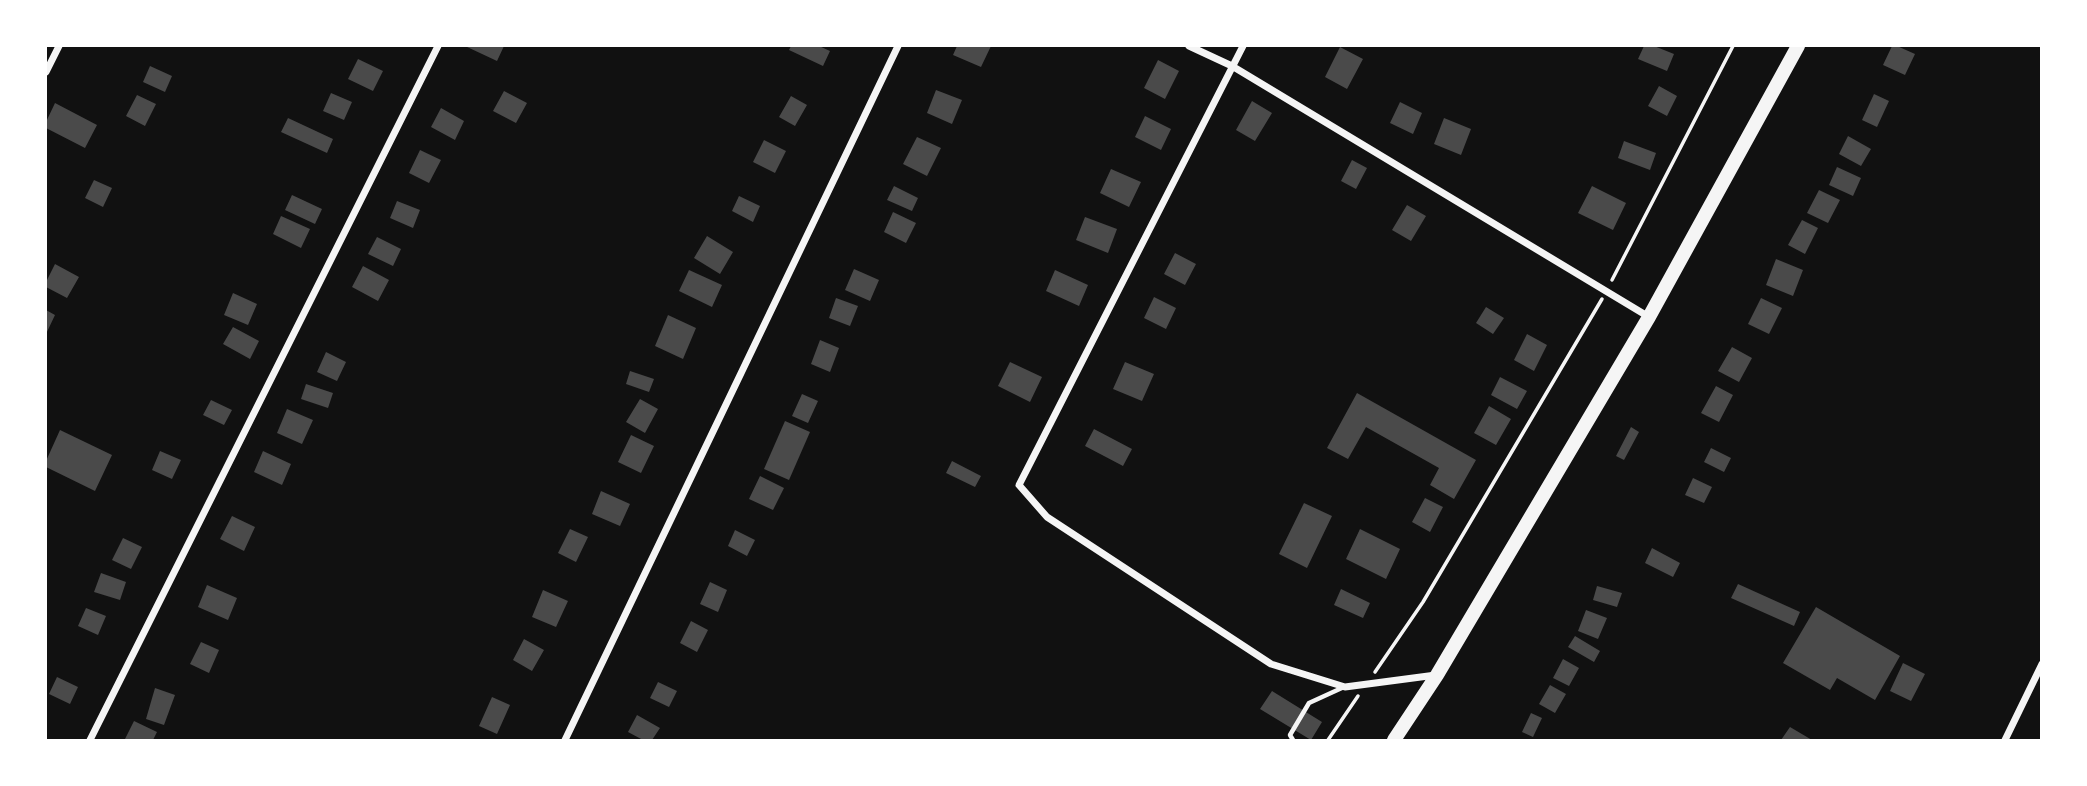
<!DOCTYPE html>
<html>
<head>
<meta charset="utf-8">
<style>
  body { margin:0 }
  #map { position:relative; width:2087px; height:786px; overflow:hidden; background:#111; font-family:"Work Sans",sans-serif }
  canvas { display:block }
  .frame { position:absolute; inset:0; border:47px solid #fff; pointer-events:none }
</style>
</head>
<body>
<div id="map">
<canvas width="2087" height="786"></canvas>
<div class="frame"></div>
</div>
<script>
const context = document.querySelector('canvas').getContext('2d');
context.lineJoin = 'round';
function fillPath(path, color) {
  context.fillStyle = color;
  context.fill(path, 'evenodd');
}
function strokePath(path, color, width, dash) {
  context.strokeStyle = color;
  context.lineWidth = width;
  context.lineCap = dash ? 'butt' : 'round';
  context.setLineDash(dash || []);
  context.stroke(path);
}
fillPath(new Path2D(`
  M465 46H504L497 61Z
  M791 46H819L830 51 823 66 789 50Z
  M957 46H991L981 67 953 55Z
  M1644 46H1654L1674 54 1667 71 1638 59Z
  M1892 46H1897L1915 54 1905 75 1883 65Z
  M1340 47 1363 59 1347 89 1325 77Z
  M358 59 383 71 373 91 348 79Z
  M1158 60 1179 71 1165 99 1144 88Z
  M150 66 172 76 165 92 143 82Z
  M1659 86 1677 96 1667 116 1648 106Z
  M936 90 962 100 952 124 927 113Z
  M504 91 527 103 516 123 493 111Z
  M331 93 352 102 344 120 323 111Z
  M1874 94 1889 101 1877 127 1862 120Z
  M137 95 156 104 145 126 126 116Z
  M791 96 807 105 795 126 779 117Z
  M1252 101 1272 113 1255 141 1236 130Z
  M1400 102 1422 113 1413 134 1390 123Z
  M55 103 97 125 85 148 46 128V122Z
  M441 108 464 121 455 140 431 127Z
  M1145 116 1171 129 1161 150 1135 137Z
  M288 118 333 139 327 153 281 132Z
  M1444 118 1471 129 1461 155 1434 144Z
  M1848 136 1871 149 1861 166 1839 154Z
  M917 137 941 148 927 176 903 164Z
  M764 140 786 151 775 173 753 162Z
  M1624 141 1656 153 1650 170 1618 158Z
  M420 150 441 160 429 183 409 173Z
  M1352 160 1367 168 1356 189 1341 181Z
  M1837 167 1861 178 1853 196 1829 185Z
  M1111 169 1141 182 1129 207 1100 193Z
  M94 180 112 188 103 207 85 198Z
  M894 186 918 198 912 211 887 200Z
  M1592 186 1626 203 1613 230 1578 213Z
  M1819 190 1840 200 1828 223 1807 213Z
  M292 195 322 209 315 224 285 210Z
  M739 196 760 206 753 222 732 211Z
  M397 201 420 210 413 228 390 218Z
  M1407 205 1426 216 1411 241 1392 230Z
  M893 212 916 223 906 243 884 232Z
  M281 216 310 229 301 248 273 234Z
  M1085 217 1117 229 1108 253 1076 240Z
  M1802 220 1818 228 1805 254 1788 245Z
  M707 236 733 252 720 274 694 258Z
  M377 237 401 249 393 266 368 254Z
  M1175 253 1196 264 1185 285 1164 274Z
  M1776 259 1803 270 1793 296 1766 285Z
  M55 264 79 277 67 298 46 287V282Z
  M363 266 389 280 378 301 352 287Z
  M854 269 879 280 870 301 845 290Z
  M689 270 722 285 712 307 679 291Z
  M1055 270 1088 285 1079 306 1046 291Z
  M233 293 257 304 248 325 224 315Z
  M1154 297 1176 308 1166 329 1144 318Z
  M836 298 858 306 850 326 829 318Z
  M1761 298 1782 308 1769 334 1748 324Z
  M1486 307 1504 318 1493 334 1476 323Z
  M46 310 55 315 46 334Z
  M668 315 696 328 683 359 655 346Z
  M233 327 259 341 250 359 223 344Z
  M1527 334 1547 345 1534 371 1514 360Z
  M820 340 839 348 830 372 811 364Z
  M1732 347 1752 358 1739 382 1718 371Z
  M326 352 346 362 337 381 317 372Z
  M1010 362 1042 377 1030 402 998 386Z
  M1125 362 1154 374 1142 401 1113 389Z
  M630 371 654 379 649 392 626 384Z
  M1500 377 1527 391 1517 409 1491 395Z
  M306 384 333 393 328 408 301 399Z
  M1716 386 1733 395 1719 422 1701 413Z
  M1357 393 1476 460 1454 499 1430 485 1439 468 1366 427 1348 459 1327 448Z
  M802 394 818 401 808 423 792 416Z
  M640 399 658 409 645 433 626 422Z
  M211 400 232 410 224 425 203 415Z
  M1489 406 1511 419 1496 445 1474 433Z
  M287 409 313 420 302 444 277 433Z
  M785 421 810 432 789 480 764 469Z
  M1631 427 1639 432 1624 460 1616 456Z
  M1094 429 1132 449 1123 466 1085 446Z
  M60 430 112 455 95 491 46 467V461Z
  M631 435 654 446 641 473 618 462Z
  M1711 448 1731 458 1724 472 1704 462Z
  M160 451 181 460 172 479 152 470Z
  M263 451 291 464 282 485 254 472Z
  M952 461 981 476 975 487 946 473Z
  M760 476 784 488 773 510 749 499Z
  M1693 478 1712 487 1704 503 1685 495Z
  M601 491 630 504 620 526 592 514Z
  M1425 498 1443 507 1430 532 1412 522Z
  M1304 503 1332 516 1307 568 1279 554Z
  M232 516 255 527 244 551 220 539Z
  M570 529 588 537 576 562 558 553Z
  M1360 529 1400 549 1386 579 1346 559Z
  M735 530 755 540 747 556 728 546Z
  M123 538 142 547 131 569 112 560Z
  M1652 548 1680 563 1673 577 1645 563Z
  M101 573 126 582 120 600 94 592Z
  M710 582 727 590 718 612 700 604Z
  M1738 584 1800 612 1794 626 1731 598Z
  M207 585 237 598 228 620 198 607Z
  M1597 586 1622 593 1617 607 1593 600Z
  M1341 589 1370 603 1363 618 1334 605Z
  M543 590 568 601 556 627 532 617Z
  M1816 607 1900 656 1875 700 1837 678 1830 690 1783 663Z
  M86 608 106 616 98 635 78 626Z
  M1586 610 1607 618 1598 639 1578 631Z
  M691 621 708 630 697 652 680 643Z
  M1575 636 1600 651 1594 662 1568 647Z
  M524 639 544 650 532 671 513 660Z
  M201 642 219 650 209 673 190 664Z
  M1563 659 1579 668 1569 686 1553 678Z
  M1903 663 1925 674 1911 701 1890 691Z
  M57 677 78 687 70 704 49 694Z
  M658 682 677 691 669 707 650 698Z
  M1550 685 1566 694 1555 713 1539 704Z
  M155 688 175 695 164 725 146 719Z
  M1272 691 1322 722 1311 740 1260 709Z
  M492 697 510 705 497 734 479 726Z
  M1531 713 1542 718 1533 737 1522 732Z
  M637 715 660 728 652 740H643L628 732Z
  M134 721 157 732 153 740 125 739Z
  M1790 727 1812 740H1781Z`), '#4a4a4a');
strokePath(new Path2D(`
  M1612 280 1733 46
  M1375 672 1423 602 1602 299
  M1328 740 1358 696`), '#f5f5f5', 3.5);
strokePath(new Path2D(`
  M1293 740 1290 735 1309 703 1344 687`), '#f5f5f5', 4.5);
strokePath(new Path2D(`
  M1189 46 1232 66 1649 317
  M1243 46 1019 485 1047 517 1271 664 1345 687 1436 675
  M46 72 59 46
  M90 740 438 46
  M565 740 898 46
  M2005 740 2042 664`), '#f5f5f5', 7);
strokePath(new Path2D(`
  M1394 740 1437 675 1649 317 1798 46`), '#f5f5f5', 14);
</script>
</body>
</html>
